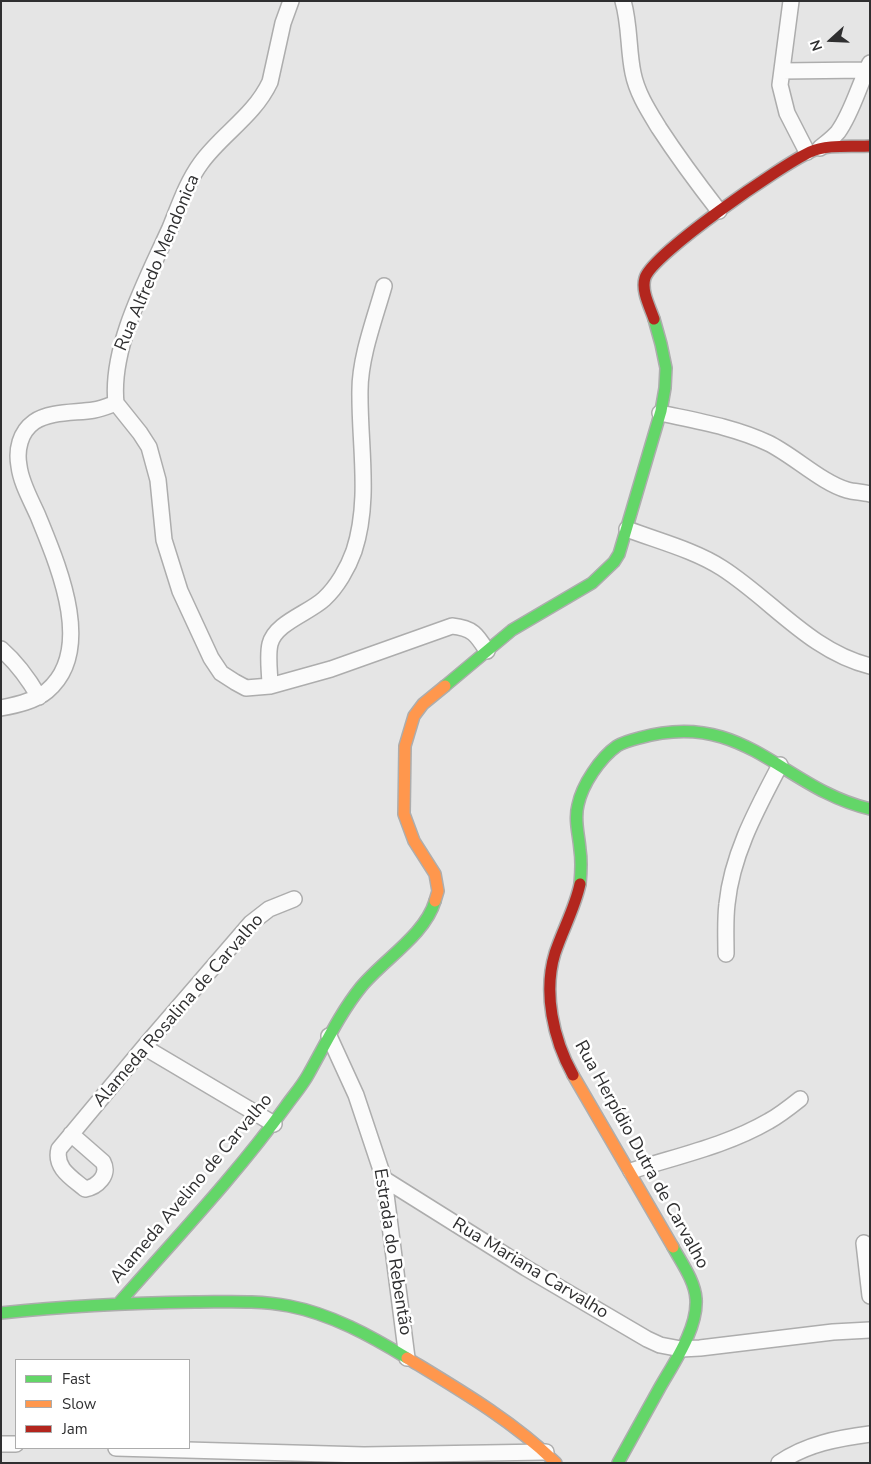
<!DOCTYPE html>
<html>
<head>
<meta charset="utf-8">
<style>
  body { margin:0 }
  #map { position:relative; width:871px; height:1464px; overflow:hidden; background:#e5e5e5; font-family:"Nunito Sans",sans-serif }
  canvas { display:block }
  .frame { position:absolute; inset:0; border:2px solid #2f2f30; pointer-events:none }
  .legend { position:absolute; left:15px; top:1359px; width:175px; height:90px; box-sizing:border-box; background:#fff; border:1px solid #acacac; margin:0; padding:6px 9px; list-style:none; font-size:15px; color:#2f2f30 }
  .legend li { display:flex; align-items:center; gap:10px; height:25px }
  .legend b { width:25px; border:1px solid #acacac }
  .north { position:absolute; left:806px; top:15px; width:50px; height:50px; -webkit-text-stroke:4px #fff; paint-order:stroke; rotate:250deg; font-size:14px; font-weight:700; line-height:20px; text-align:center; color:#2f2f30 }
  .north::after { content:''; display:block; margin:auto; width:18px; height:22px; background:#2f2f30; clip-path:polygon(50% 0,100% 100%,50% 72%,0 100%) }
</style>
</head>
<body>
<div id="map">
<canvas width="871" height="1464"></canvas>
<div class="frame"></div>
<ul class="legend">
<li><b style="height:6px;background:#63d668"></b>Fast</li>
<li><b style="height:6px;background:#ff974d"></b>Slow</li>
<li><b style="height:6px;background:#b3261e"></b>Jam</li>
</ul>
<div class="north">N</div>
</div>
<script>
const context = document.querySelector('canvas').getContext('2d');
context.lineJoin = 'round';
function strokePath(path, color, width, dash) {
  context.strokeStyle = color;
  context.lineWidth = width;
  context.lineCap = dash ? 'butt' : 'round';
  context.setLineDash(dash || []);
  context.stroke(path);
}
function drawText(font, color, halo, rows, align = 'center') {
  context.font = font + ' "Nunito Sans",sans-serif';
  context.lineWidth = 5;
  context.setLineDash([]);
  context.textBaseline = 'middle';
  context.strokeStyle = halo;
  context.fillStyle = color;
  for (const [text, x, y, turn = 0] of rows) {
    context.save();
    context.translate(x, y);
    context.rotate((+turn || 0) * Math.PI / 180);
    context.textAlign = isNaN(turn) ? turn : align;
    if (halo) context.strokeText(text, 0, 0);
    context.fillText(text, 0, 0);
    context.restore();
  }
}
const street = new Path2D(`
  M623 1C630 25 628 49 633 73 637 93 648 110 659 128 678 157 698 184 719 211
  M791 1 780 85 787 113 807 152
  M782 71 866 70
  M820 148C826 143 833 138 838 132 852 113 859 85 870 63
  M116 403 140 433 149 447 158 480 164 540 180 591 211 658 221 673 235 682 246 688 270 686 331 669 452 626C473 628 477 635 487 651
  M116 403C110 347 147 279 170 228 179 206 187 182 201 163 222 134 254 116 270 82L283 23 291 1
  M660 413C697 421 734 427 768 443 793 455 822 483 847 490 854 492 862 492 870 494
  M627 529C658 541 694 550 722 568 772 600 810 651 870 666
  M1 649C17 663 28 678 39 697
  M270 686C270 674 267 656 270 644 275 623 309 613 324 599 337 587 348 568 354 551 371 499 359 443 360 390 360 357 375 318 384 286
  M1 708C17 705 35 701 47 691 96 650 57 563 38 516 31 500 21 483 19 466 16 450 20 432 34 422 50 411 76 413 94 410 101 409 108 406 116 403
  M726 954C726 937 725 920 727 904 732 854 757 809 780 765
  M329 1036 356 1095 384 1179 407 1358
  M144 1047 274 1124
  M71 1134 103 1162C110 1175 97 1187 85 1189 72 1178 54 1168 59 1149L144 1047 251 923 269 909 294 899
  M631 1171C677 1156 726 1146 769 1121 780 1115 790 1107 800 1099
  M384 1179 526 1268 647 1339 660 1345 681 1349 700 1348 833 1332 870 1330
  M864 1243 870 1296
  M1 1444H16
  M116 1448 364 1455 546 1452
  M779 1463C806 1444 839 1438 870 1434`);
const fast = new Path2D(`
  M445 686 512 630 592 583 614 562 619 554 661 411 665 388 666 368 661 344 654 319
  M580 884C581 873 582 862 580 850 579 835 574 820 578 805 582 785 600 758 617 746 624 742 631 740 639 738 745 708 781 788 870 809
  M119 1303C176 1238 236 1175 286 1106 293 1096 302 1086 308 1075 325 1045 340 1013 361 987 383 960 425 935 435 901
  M1 1313C67 1306 129 1303 195 1302 226 1302 258 1300 289 1306 331 1314 371 1336 407 1358
  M618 1463C632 1438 645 1414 659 1389 673 1364 698 1329 696 1299 695 1281 681 1262 673 1247`);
const slow = new Path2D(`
  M435 901 438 891 435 874 414 841 404 814 405 746 414 716 423 704 445 686
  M573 1075 673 1247
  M407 1358C458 1389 513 1421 556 1463`);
const jam = new Path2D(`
  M654 319C650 307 641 291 645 278 652 254 783 164 810 152 828 144 850 147 870 146
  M573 1075C553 1039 543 992 555 953 563 929 575 908 580 884`);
strokePath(street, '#adadad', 18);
strokePath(fast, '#adadad', 14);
strokePath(slow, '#adadad', 14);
strokePath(jam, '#adadad', 14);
strokePath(street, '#fbfbfb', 15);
strokePath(fast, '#63d668', 11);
strokePath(slow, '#ff974d', 11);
strokePath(jam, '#b3261e', 11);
drawText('18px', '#2f2f30', '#fff', [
  ["Rua Alfredo Mendonica",158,263,-67],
  ["Alameda Rosalina de Carvalho",179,1011,-49],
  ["Rua Herpídio Dutra de Carvalho",641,1155,61],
  ["Alameda Avelino de Carvalho",192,1189,-50],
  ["Estrada do Rebentão",392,1252,81],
  ["Rua Mariana Carvalho",530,1269,31]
]);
</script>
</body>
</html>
